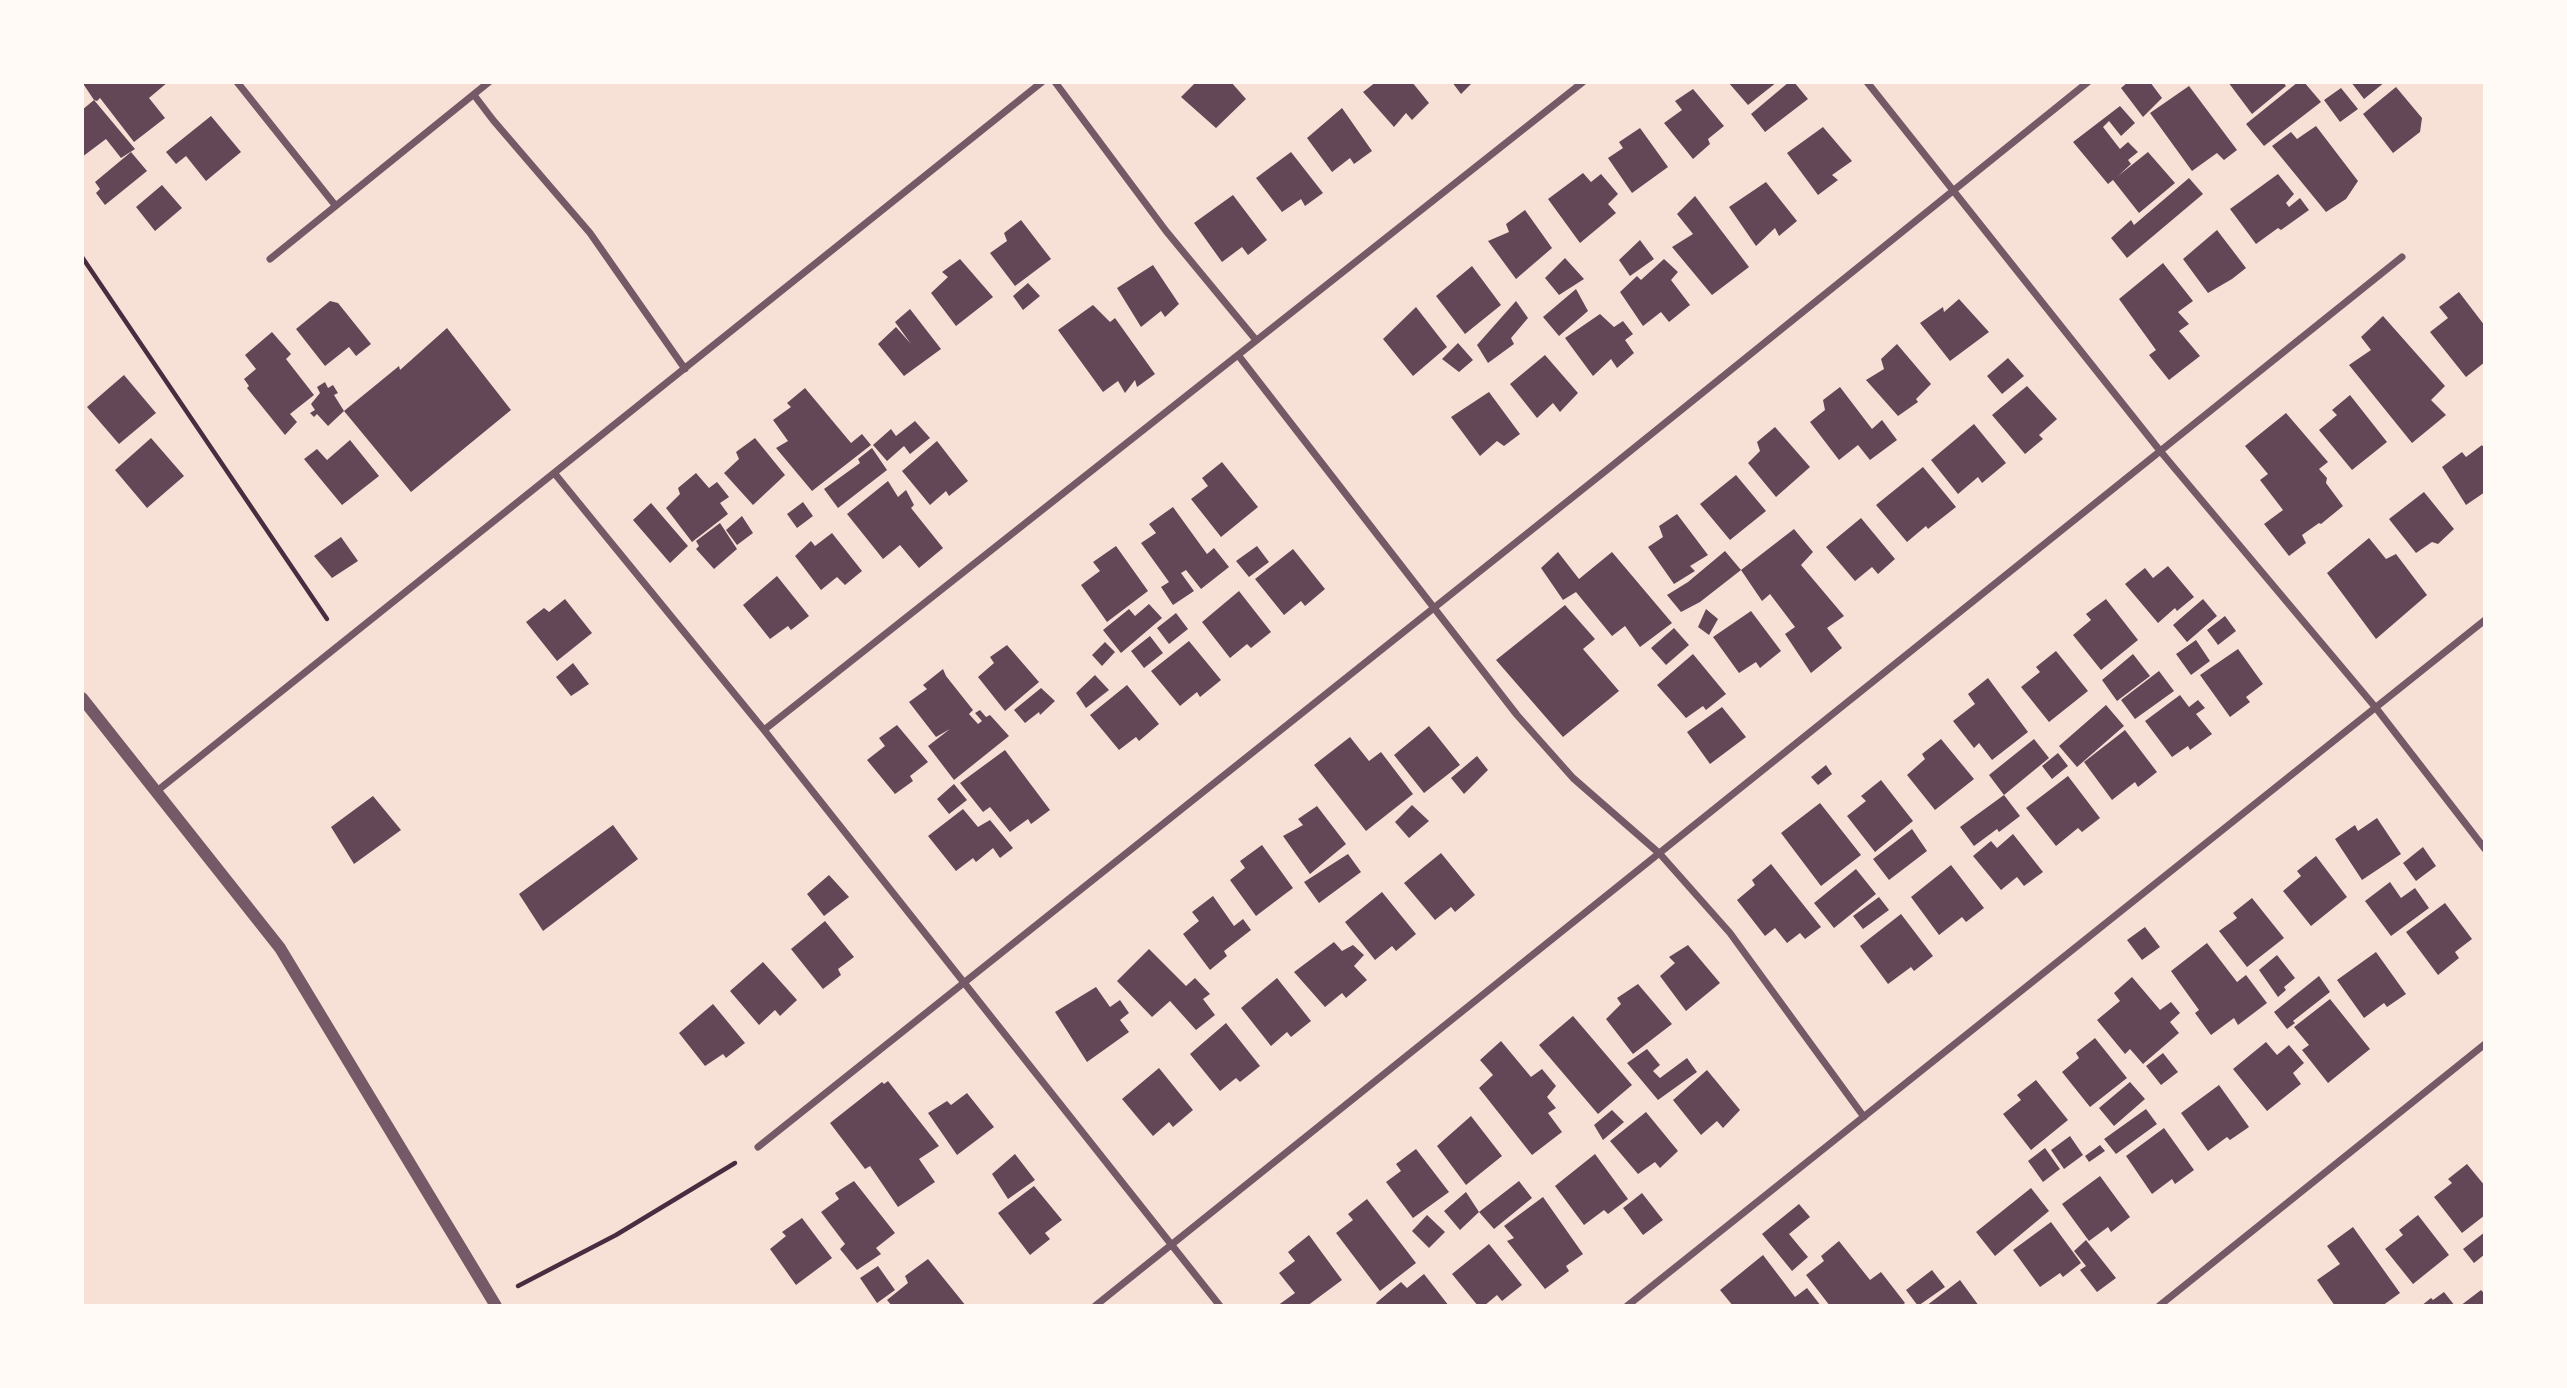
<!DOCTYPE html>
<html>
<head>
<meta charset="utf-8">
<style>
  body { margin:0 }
  #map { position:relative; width:2567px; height:1388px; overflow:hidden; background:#f7e1d7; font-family:Cabin,sans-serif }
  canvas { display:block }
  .frame { position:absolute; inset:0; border:84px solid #fffaf5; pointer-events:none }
</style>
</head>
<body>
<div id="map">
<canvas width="2567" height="1388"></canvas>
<div class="frame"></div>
</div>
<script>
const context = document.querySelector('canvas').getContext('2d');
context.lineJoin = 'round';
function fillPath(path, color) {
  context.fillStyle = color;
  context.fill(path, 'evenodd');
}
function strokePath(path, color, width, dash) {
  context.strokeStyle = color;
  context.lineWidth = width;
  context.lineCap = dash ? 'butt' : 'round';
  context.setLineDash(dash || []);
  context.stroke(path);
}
fillPath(new Path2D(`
  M82 82H168L149 98 165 118 134 142 100 98 97 101 94 100Z
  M1196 82H1231L1246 99 1216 128 1181 97Z
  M1376 82H1412L1429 103 1412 120 1406 113 1394 127 1363 92Z
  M1452 82H1473L1461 94Z
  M1728 82H1777L1748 105Z
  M1789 82H1794L1808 99 1765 132 1751 114Z
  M2128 82H2150L2162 98 2143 117 2121 88Z
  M2228 82H2283L2286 86 2252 114Z
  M2298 82H2304L2321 102 2264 146 2246 124Z
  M2351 82H2385L2364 99Z
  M2189 86 2237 150 2224 160 2217 153 2192 171 2150 113Z
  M2396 87 2422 118 2420 132 2393 153 2363 114Z
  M2341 88 2358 109 2340 122 2324 100Z
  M1693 89 1724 126 1708 139 1710 144 1693 159 1664 123 1682 110 1675 101Z
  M94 100 135 149 121 158 106 139 82 157V110Z
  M2120 106 2135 123 2121 136 2109 121 2103 127 2120 149 2128 142 2138 152 2128 160 2131 164 2118 176 2148 152 2175 183 2139 213 2113 180 2108 184 2073 142Z
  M1342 108 1372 151 1354 164 1350 158 1332 172 1307 138Z
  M211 116 241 152 206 181 186 156 176 164 166 152Z
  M2316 126 2358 181 2346 199 2326 212 2272 146 2291 132 2297 139Z
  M1823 127 1852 161 1832 175 1838 180 1818 195 1787 153Z
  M1640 128 1668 167 1632 193 1608 158 1623 148 1619 142Z
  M131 152 147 171 105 205 96 193 100 189 95 182Z
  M1291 152 1323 193 1305 206 1301 199 1282 212 1256 178Z
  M1583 173 1591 182 1601 174 1618 194 1608 204 1616 213 1580 243 1548 199Z
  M2278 174 2294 194 2286 203 2289 207 2300 198 2309 210 2281 230 2278 228 2256 244 2230 209Z
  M2189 178 2203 194 2127 258 2111 238 2131 220 2134 225Z
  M1766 182 1797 221 1779 236 1775 228 1756 246 1729 207Z
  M162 185 182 208 155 231 136 207Z
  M1233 195 1267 240 1248 255 1242 247 1222 262 1194 223Z
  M1695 196 1749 267 1712 295 1672 247 1693 234 1677 214Z
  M1525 210 1552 248 1516 279 1488 241 1509 232 1506 224Z
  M1021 220 1051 259 1015 286 990 253 1007 241 1004 233Z
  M2217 230 2246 268 2232 279 2208 293 2183 259Z
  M1640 240 1654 259 1630 276 1619 260Z
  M1565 258 1584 279 1559 295 1545 278Z
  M960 259 993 297 956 326 931 293 948 277 942 272Z
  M1664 259 1678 272 1671 280 1690 305 1669 322 1661 312 1643 326 1620 292 1637 276 1641 280Z
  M2163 263 2193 301 2178 312 2189 324 2179 331 2200 356 2169 380 2149 355 2156 350 2119 299Z
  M1153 265 1179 304 1165 317 1161 311 1141 327 1117 288Z
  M1472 266 1501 305 1465 334 1436 296Z
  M1028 283 1040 296 1023 310 1013 296Z
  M1576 289 1588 311 1559 336 1543 317Z
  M2459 292 2485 326V362L2466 377 2430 332 2448 318 2439 307Z
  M1959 299 1989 332 1950 361 1920 323 1943 307 1944 312Z
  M330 301 338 303 371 344 356 356 349 347 325 366 296 329Z
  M1516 301 1528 318 1511 338 1514 344 1488 363 1477 345Z
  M1093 305 1110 322 1115 318 1155 374 1137 387 1135 380 1125 393 1118 381 1103 392 1058 330Z
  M1416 307 1447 347 1413 376 1383 339Z
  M910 309 941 349 904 376 878 344 896 327 911 344 895 322Z
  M1600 314 1614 327 1623 321 1633 334 1625 340 1634 353 1617 368 1611 359 1593 376 1565 338Z
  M2383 316 2445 386 2431 400 2446 415 2412 443 2349 365 2371 350 2361 337Z
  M447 328 511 410 411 492 344 411 399 366 400 370Z
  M272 332 291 354 286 359 314 395 290 414 297 422 285 435 247 388 249 386 244 379 256 369 245 355Z
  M1458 343 1473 360 1459 372 1442 359Z
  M1897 344 1931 384 1916 399 1918 402 1898 416 1866 380 1884 369 1881 359Z
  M1545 355 1578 393 1560 412 1553 403 1537 418 1510 384Z
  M2008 358 2024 376 2002 394 1987 376Z
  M124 375 156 413 119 444 87 407Z
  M325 382 328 388 333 385 338 393 334 395 344 411 328 426 317 414 314 417 310 413 315 410 311 404 320 393 317 387Z
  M2027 386 2057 419 2039 435 2043 439 2025 454 1992 415Z
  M1840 387 1872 429 1882 420 1897 440 1870 460 1858 445 1839 460 1810 422 1825 410 1823 400Z
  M805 388 851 443 862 434 871 445 812 491 776 448 788 441 773 420 791 407 787 403Z
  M1489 392 1520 434 1504 446 1497 441 1480 456 1451 417Z
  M2350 395 2387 442 2352 470 2319 430 2337 415 2332 410Z
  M2286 413 2328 462 2319 469 2327 478 2326 483 2343 506 2321 524 2319 523 2302 535 2306 543 2289 556 2264 524 2283 510 2260 480 2268 474 2245 446Z
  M915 421 930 438 910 454 904 446 887 461 873 445 891 429 896 436Z
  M1974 424 2006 463 1982 483 1978 477 1958 494 1931 460Z
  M1775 427 1810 467 1776 497 1748 463 1760 451 1757 442Z
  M151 438 184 476 147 508 115 470Z
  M755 438 785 475 753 505 724 473 739 459 736 452Z
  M350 440 379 476 342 505 304 459 317 449 327 460Z
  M937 441 968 481 949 496 946 491 930 505 902 471Z
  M2482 445 2485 450V492L2466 505 2442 467 2462 452 2466 457Z
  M872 448 887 470 838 508 824 489 860 463 858 459Z
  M1222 462 1258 507 1221 537 1191 499 1208 486 1202 478Z
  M1923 467 1956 507 1928 529 1926 526 1907 542 1876 505Z
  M696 473 709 488 717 482 729 497 720 503 728 514 692 542 666 508 680 494 678 488Z
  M1736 475 1766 511 1730 540 1700 504Z
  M888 481 898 497 906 490 914 505 911 508 943 548 919 568 900 545 883 559 847 514Z
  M2424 492 2454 529 2438 544 2432 542 2416 553 2389 519Z
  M803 502 813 516 797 528 787 514Z
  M651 503 688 546 670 563 633 520Z
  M1173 507 1207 554 1214 548 1229 567 1201 589 1186 570 1181 573 1194 591 1173 605 1161 587 1169 582 1141 543 1156 533 1149 524Z
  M1677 514 1708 555 1690 566 1695 571 1674 584 1648 547 1663 537 1659 526Z
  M742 516 753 533 737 545 726 530Z
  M1861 518 1895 559 1878 574 1872 567 1855 581 1826 547Z
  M720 523 737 549 714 569 696 549 699 546 696 541Z
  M1794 529 1813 552 1801 565 1844 616 1827 628 1842 648 1811 673 1785 634 1795 627 1770 594 1762 601 1741 570 1700 602 1681 612 1667 595 1688 582 1725 551 1741 570Z
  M832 533 862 571 845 585 837 577 821 590 795 556 811 541 815 546Z
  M341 537 358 561 332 578 314 556Z
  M2369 538 2386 559 2396 554 2427 595 2376 639 2327 573Z
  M1116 546 1148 591 1107 622 1081 585 1100 571 1093 562Z
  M1257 546 1269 562 1249 577 1236 561Z
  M1293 549 1325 589 1305 606 1301 601 1284 615 1255 579Z
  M1558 552 1579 579 1612 552 1672 623 1640 647 1625 626 1612 636 1576 592 1563 600 1541 568Z
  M2168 566 2194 597 2177 611 2175 608 2158 623 2125 584 2145 568 2153 578Z
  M777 576 809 616 791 630 788 626 770 639 743 605Z
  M1239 591 1271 632 1251 648 1247 644 1230 658 1202 622Z
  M565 599 592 633 557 661 526 622 544 608 549 612Z
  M2106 599 2138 640 2101 670 2073 635 2091 620 2086 614Z
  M2203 599 2217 616 2187 642 2173 625Z
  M1149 604 1162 618 1121 653 1103 630 1129 609 1135 616Z
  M1565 605 1595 639 1583 649 1619 691 1563 737 1496 660Z
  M1706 609 1718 619 1709 635 1698 627Z
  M1751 611 1781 651 1760 668 1756 662 1739 673 1713 637Z
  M1176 613 1188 629 1169 644 1157 628Z
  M2225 616 2236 631 2218 645 2207 630Z
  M1674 628 1689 645 1666 665 1651 648Z
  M1150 636 1163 653 1144 668 1131 651Z
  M2196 640 2210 661 2191 675 2176 654Z
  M1189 641 1221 680 1200 697 1197 692 1180 706 1151 671Z
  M1105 642 1115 652 1102 666 1092 655Z
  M1007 645 1039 682 1005 711 978 677 994 663 990 657Z
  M2238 649 2263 684 2246 697 2250 702 2230 717 2200 675Z
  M2056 651 2088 691 2049 722 2021 687 2040 672 2036 667Z
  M1693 654 1726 694 1706 710 1703 706 1686 718 1657 685Z
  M2133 654 2150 676 2117 701 2102 680Z
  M573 663 589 684 571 696 556 677Z
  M943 669 946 676 973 710 969 714 978 724 982 721 975 713 980 710 986 717 990 715 1009 736 954 780 928 746 950 729 936 737 909 702 927 689 923 685Z
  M2159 671 2174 691 2135 719 2121 700Z
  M1095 675 1109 690 1086 708 1076 693Z
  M1988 678 2028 732 1992 760 1979 743 1974 748 1953 721 1975 704 1968 694Z
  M1127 685 1159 724 1139 741 1136 737 1119 750 1090 715Z
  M1041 688 1055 701 1040 715 1039 712 1025 723 1014 710Z
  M2180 695 2189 707 2198 700 2205 708 2196 714 2212 734 2190 750 2188 746 2172 757 2145 721Z
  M2106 705 2124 726 2077 767 2059 746Z
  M1722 707 1746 737 1710 764 1687 732Z
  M897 725 928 762 910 776 913 781 895 794 867 760 885 746 879 738Z
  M1429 726 1460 765 1424 793 1394 755Z
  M2125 730 2157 772 2138 787 2135 782 2112 800 2084 762Z
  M1350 737 1369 761 1381 752 1413 794 1366 831 1314 765Z
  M1941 739 1974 779 1935 810 1907 775 1925 759 1922 754Z
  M2034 739 2049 758 2004 795 1989 775Z
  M1005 750 1050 810 1031 824 1028 819 1010 832 990 807 983 812 960 783Z
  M2058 753 2068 766 2052 779 2042 766Z
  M1477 756 1488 770 1464 794 1451 778Z
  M1826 765 1832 774 1818 785 1811 777Z
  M2068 776 2100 818 2082 832 2078 828 2056 846 2026 808Z
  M1881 780 1913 821 1875 852 1847 816 1866 801 1861 796Z
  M954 784 967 800 949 814 937 799Z
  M2004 795 2020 816 1999 832 1997 829 1974 846 1960 827Z
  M373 796 401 830 354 864 331 827Z
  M1820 803 1861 855 1821 886 1781 833Z
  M1412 805 1429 821 1409 838 1395 822Z
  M1317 806 1346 844 1310 874 1283 836 1303 825 1298 819Z
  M963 809 978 827 990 820 1013 848 1000 858 993 848 976 862 973 858 956 871 928 836Z
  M2377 818 2401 854 2362 880 2335 839 2355 825 2358 831Z
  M613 825 638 859 543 931 519 894Z
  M1912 829 1927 851 1889 880 1873 859Z
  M2013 834 2043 872 2024 886 2017 877 2001 890 1973 856 1991 841 1997 848Z
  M1262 845 1293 888 1256 916 1230 880 1245 868 1240 861Z
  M2423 847 2436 866 2416 881 2403 863Z
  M1441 853 1475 895 1455 912 1451 907 1435 920 1404 883Z
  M1348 854 1361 872 1319 903 1304 882Z
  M2316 856 2347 897 2311 926 2283 891 2301 876 2297 871Z
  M1771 864 1821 927 1805 939 1800 933 1787 943 1775 928 1765 936 1737 900 1755 885 1752 880Z
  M1951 865 1984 908 1966 922 1962 917 1939 935 1911 897Z
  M1856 869 1876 894 1834 928 1814 903Z
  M829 875 849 897 824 916 807 894Z
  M2390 882 2401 898 2415 888 2429 908 2391 936 2365 901Z
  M1382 892 1416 934 1396 951 1392 946 1375 960 1345 922Z
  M1213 896 1234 926 1243 919 1251 930 1224 951 1227 956 1210 970 1183 934 1199 921 1192 912Z
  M1879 897 1889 910 1863 929 1853 916Z
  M2252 898 2284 938 2247 967 2219 931 2237 918 2233 913Z
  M2445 903 2472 939 2455 952 2459 958 2438 975 2406 932Z
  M1901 914 1933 956 1914 971 1911 967 1888 984 1860 946Z
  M825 921 854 957 838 969 841 975 823 989 791 949Z
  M2145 927 2160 947 2142 960 2127 940Z
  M1334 942 1342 951 1353 945 1364 955 1354 966 1367 980 1346 998 1342 993 1325 1007 1294 972Z
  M2207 943 2237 982 2246 975 2267 1003 2238 1025 2234 1018 2211 1035 2195 1013 2199 1010 2171 971Z
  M1688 945 1720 983 1686 1011 1660 976 1675 963 1669 957Z
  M1149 949 1186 986 1195 978 1210 994 1203 999 1215 1015 1196 1030 1170 1001 1152 1017 1117 981Z
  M2376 952 2406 994 2387 1007 2384 1003 2364 1018 2337 980Z
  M2277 955 2295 978 2284 987 2286 990 2278 997 2259 970Z
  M763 962 797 1000 780 1016 775 1010 759 1025 730 991Z
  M2319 976 2330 992 2293 1021 2295 1023 2287 1029 2274 1012Z
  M2132 977 2160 1010 2171 1002 2180 1013 2170 1022 2179 1033 2143 1064 2130 1049 2125 1054 2097 1020 2120 1001 2114 993Z
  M1277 978 1311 1021 1291 1037 1287 1032 1271 1046 1241 1008Z
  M1638 984 1672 1024 1633 1054 1606 1019 1621 1004 1617 998Z
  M1096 987 1110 1007 1120 1000 1129 1013 1120 1020 1129 1032 1087 1062 1055 1012Z
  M2330 999 2370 1049 2328 1083 2302 1050 2309 1045 2294 1027Z
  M713 1004 745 1043 726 1058 723 1054 705 1066 679 1033Z
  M1573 1016 1632 1085 1598 1114 1539 1045Z
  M1226 1023 1260 1066 1240 1082 1236 1078 1220 1091 1190 1054Z
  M2095 1038 2127 1078 2090 1107 2062 1072 2079 1058 2076 1053Z
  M1501 1041 1531 1077 1542 1069 1556 1086 1547 1097 1556 1108 1548 1113 1562 1132 1532 1155 1479 1088 1493 1075 1480 1060Z
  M2266 1042 2277 1055 2289 1045 2304 1063 2293 1073 2301 1084 2267 1111 2233 1069Z
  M1647 1049 1660 1065 1653 1071 1660 1078 1687 1058 1697 1072 1658 1100 1627 1063Z
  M2163 1053 2178 1072 2161 1085 2146 1066Z
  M1159 1068 1193 1110 1173 1127 1169 1122 1153 1136 1122 1099Z
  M1707 1070 1740 1110 1723 1128 1717 1121 1701 1135 1673 1100Z
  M2036 1080 2068 1120 2031 1150 2003 1114 2021 1100 2017 1095Z
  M888 1081 939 1146 919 1159 935 1182 898 1207 870 1166 865 1169 830 1123 882 1082 884 1084Z
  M2130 1082 2145 1099 2114 1126 2099 1108Z
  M2219 1085 2249 1127 2230 1140 2227 1137 2208 1151 2181 1113Z
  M967 1093 994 1127 957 1155 928 1113 947 1101 951 1105Z
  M2146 1109 2157 1124 2116 1154 2104 1139Z
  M1612 1110 1624 1122 1603 1140 1594 1125Z
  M1646 1112 1678 1151 1660 1168 1655 1162 1638 1174 1610 1141Z
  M1471 1116 1502 1156 1466 1185 1437 1146Z
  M2164 1128 2194 1170 2175 1184 2172 1179 2152 1194 2126 1156Z
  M2070 1136 2083 1155 2064 1169 2051 1150Z
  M2100 1145 2105 1151 2089 1162 2085 1156Z
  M2045 1148 2060 1169 2043 1182 2028 1161Z
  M1416 1149 1449 1192 1413 1218 1386 1182 1401 1171 1396 1164Z
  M1015 1154 1035 1180 1008 1199 992 1174Z
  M1595 1154 1628 1199 1608 1214 1604 1210 1584 1225 1555 1186Z
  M2467 1164 2485 1186V1215L2462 1233 2434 1197 2452 1183 2448 1179Z
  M2100 1176 2130 1217 2111 1232 2108 1227 2089 1241 2062 1204Z
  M854 1181 895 1233 876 1248 881 1254 857 1270 840 1249 845 1244 821 1212 839 1199 835 1193Z
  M1519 1181 1532 1198 1494 1229 1479 1212Z
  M1034 1186 1062 1220 1045 1233 1050 1239 1030 1255 998 1213Z
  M2031 1188 2049 1211 1995 1256 1976 1232Z
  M1466 1192 1479 1212 1460 1230 1444 1211Z
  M1642 1193 1663 1220 1643 1235 1623 1208Z
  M1543 1197 1583 1254 1566 1266 1569 1271 1545 1289 1507 1241 1514 1238 1504 1226Z
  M1367 1199 1416 1263 1380 1291 1336 1233 1353 1220 1348 1214Z
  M1799 1204 1810 1217 1789 1234 1808 1257 1792 1271 1762 1234Z
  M1427 1215 1445 1232 1429 1248 1412 1231Z
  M2418 1215 2449 1255 2413 1284 2385 1249 2403 1235 2399 1230Z
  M802 1218 832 1258 796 1285 770 1249 786 1236 782 1232Z
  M2051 1222 2081 1263 2063 1277 2060 1273 2040 1287 2013 1250Z
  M2353 1227 2400 1293 2382 1306H2335L2317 1280 2340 1264 2327 1246Z
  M2485 1232V1254L2474 1263 2463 1249Z
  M1309 1235 1342 1280 1307 1306H1277L1295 1293 1279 1273 1295 1261 1288 1252Z
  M2086 1240 2116 1278 2097 1292 2080 1270 2086 1266 2074 1251Z
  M1839 1241 1870 1280 1881 1272 1905 1303 1901 1306H1830L1806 1275 1824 1261 1821 1256Z
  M1489 1244 1522 1285 1502 1301 1497 1295 1484 1306H1478L1452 1274Z
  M1763 1255 1795 1297 1807 1288 1821 1306H1733L1720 1290Z
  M928 1259 966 1306H892L887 1300 908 1283 905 1276Z
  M878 1266 895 1290 877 1303 860 1278Z
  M1932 1270 1945 1287 1918 1306 1906 1290Z
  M1424 1274 1449 1306H1378L1376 1303 1401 1282 1407 1288Z
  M1960 1280 1979 1306H1926Z
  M2481 1290 2485 1294V1306H2460Z
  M2444 1292 2455 1306H2421L2431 1298 2433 1300Z`), '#644757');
strokePath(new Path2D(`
  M82 257 327 619
  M518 1286 616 1235 735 1163`), '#4a2c40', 4.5);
strokePath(new Path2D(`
  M237 82 335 205
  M1055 82 1166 231 1256 340
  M1867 82 2161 452 2376 708 2485 849
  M474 95 493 120 590 233 685 369
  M270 259 489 82
  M1238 355 1517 715 1573 778 1660 854 1730 933 1864 1117
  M555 474 764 730 1220 1306
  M764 730 1583 82
  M157 791 1042 82
  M758 1147 1608 469 2088 82
  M1095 1306 2402 257
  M1627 1306 2485 620
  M2159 1306 2485 1044`), '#755966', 7);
strokePath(new Path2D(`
  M82 698 280 948 496 1306`), '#755966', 12);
</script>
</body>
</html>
